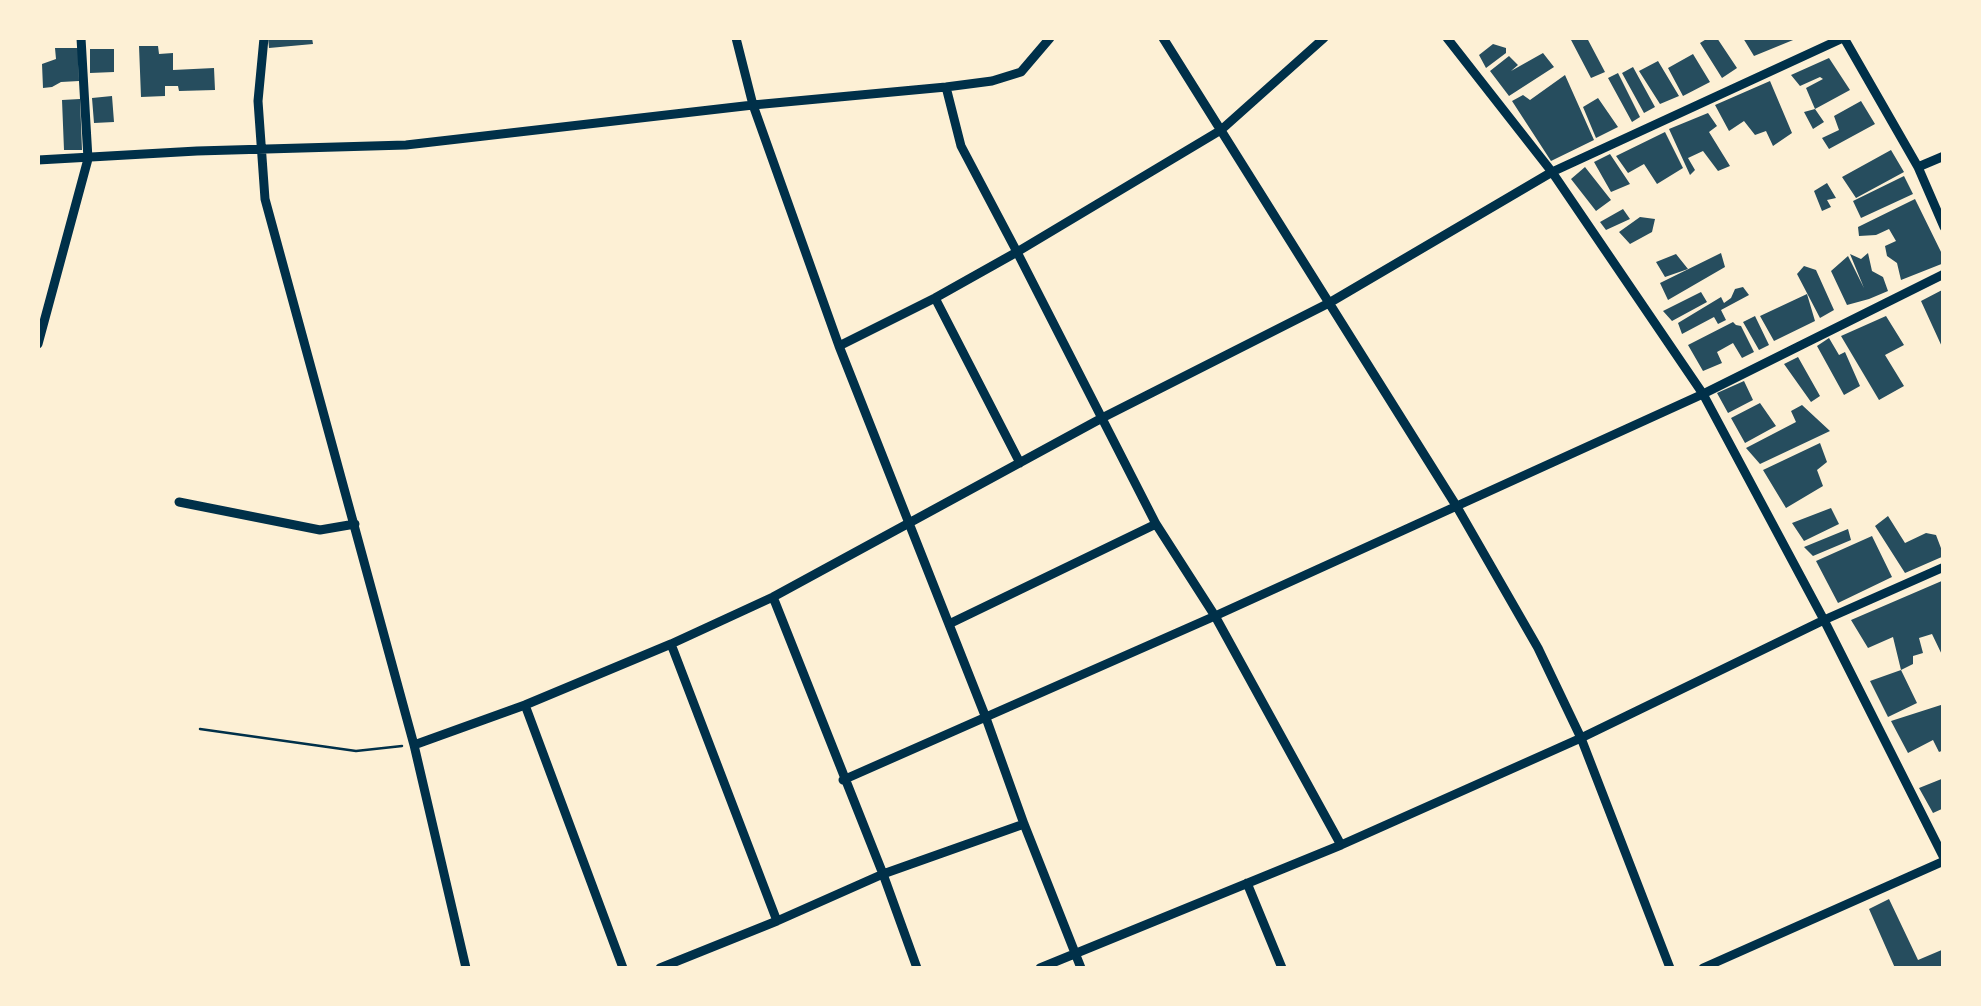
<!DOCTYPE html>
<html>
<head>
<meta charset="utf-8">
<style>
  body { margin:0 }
  #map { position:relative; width:1981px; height:1006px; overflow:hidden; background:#fdf0d5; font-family:Spectral,serif }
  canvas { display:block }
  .frame { position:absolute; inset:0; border:40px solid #fdf0d5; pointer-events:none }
</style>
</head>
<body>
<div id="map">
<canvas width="1981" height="1006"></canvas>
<div class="frame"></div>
</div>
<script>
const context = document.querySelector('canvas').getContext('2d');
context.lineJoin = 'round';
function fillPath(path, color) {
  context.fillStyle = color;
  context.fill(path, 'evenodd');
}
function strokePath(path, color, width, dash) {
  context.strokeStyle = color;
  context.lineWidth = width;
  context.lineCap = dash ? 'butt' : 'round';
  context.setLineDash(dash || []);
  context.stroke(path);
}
fillPath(new Path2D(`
  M268 38H312L313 44 269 48Z
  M1570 38H1587L1605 72 1591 78Z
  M1708 38H1717L1737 68 1722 78 1700 43Z
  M1743 38H1798L1754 56Z
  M1493 44 1506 48V53L1486 68 1479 55Z
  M139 46H158L159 54 173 53V70L214 68 215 90 179 91 178 86H165V96L141 97Z
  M55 48H78L79 81 61 82 52 87 43 88 42 64 56 59Z
  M90 49H114V72L90 73Z
  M1543 53 1554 67 1509 96 1490 71 1509 56 1518 65 1511 71Z
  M1693 54 1710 82 1683 96 1668 68Z
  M1829 58 1850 90 1815 109 1824 122 1813 129 1804 112 1815 109 1806 88 1823 79 1820 77 1800 86 1791 75Z
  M1658 61 1679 96 1660 104 1639 71Z
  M1633 67 1655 107 1644 113 1622 73Z
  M1618 73 1640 117 1632 122 1608 78Z
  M1565 75 1594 140 1551 161 1512 101 1523 95 1530 100Z
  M1770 81 1792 133 1773 146 1766 131 1755 135 1744 121 1729 131 1715 105Z
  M112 96 114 122 94 123 92 98Z
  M1598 98 1618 127 1596 138 1583 107Z
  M80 99 82 150H64L62 100Z
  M1861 101 1875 124 1829 149 1822 138 1839 130 1834 116Z
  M1708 113 1717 126 1709 132 1730 166 1718 171 1703 151 1688 158 1695 170 1690 175 1669 129Z
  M1665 132 1683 168 1657 184 1644 164 1628 173 1616 156Z
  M1891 150 1904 172 1856 198 1842 177Z
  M1610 154 1630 184 1611 192 1594 162Z
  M1585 167 1611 200 1596 211 1571 179Z
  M1904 176 1913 194 1861 218 1853 201Z
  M1827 183 1836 198 1827 200 1831 207 1822 211 1814 191Z
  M1915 199 1944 258V263L1901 280 1897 263 1887 256 1885 246 1896 241 1889 229 1876 235 1859 236 1858 227Z
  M1623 209 1630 219 1606 230 1600 222Z
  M1640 217 1655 219 1652 232 1630 244 1619 232Z
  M1721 253 1725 267 1668 300 1660 283Z
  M1868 253 1872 271 1883 277 1888 291 1869 299 1847 305 1831 271 1848 256 1864 288 1850 254 1861 259Z
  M1676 254 1688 269 1665 277 1656 262Z
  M1804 266 1816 270 1834 310 1820 318 1797 274Z
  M1743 287 1749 295 1721 310 1726 320 1718 324 1714 317 1682 334 1678 323 1721 297 1724 303 1731 298 1735 289Z
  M1944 289V349H1943L1921 301Z
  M1701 292 1707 302 1672 321 1663 311Z
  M1807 294 1815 321 1774 341 1760 316Z
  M1755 316 1769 345 1759 350 1743 322Z
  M1886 316 1904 345 1885 355 1904 386 1879 400 1841 336Z
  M1733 322 1736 325 1741 326 1754 352 1742 358 1733 343 1717 352 1722 363 1703 371 1688 345Z
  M1829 338 1839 355 1845 352 1860 386 1844 395 1817 346Z
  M1798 357 1820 396 1811 402 1784 364Z
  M1744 381 1753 400 1728 413 1717 393Z
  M1760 403 1776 426 1745 443 1731 418Z
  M1802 405 1830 431 1760 464 1746 448 1796 422 1791 411Z
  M1820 443 1827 462 1817 470 1823 486 1786 508 1763 470Z
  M1831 508 1839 524 1804 541 1792 523Z
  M1888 516 1905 543 1926 533 1936 535 1944 556 1905 573 1875 526Z
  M1848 529 1851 540 1813 556 1804 547Z
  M1872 536 1892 577 1838 603 1816 561Z
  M1944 580V659L1932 634 1919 638 1923 653 1913 656V664L1901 670 1893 637 1868 648 1851 620Z
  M1901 670 1917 703 1888 717 1870 681Z
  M1944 704V750L1939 752 1933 740 1908 753 1891 721Z
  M1944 778V808L1933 813 1919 788Z
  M1889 899 1918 960 1944 949V968H1895L1869 909Z`), '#264d5e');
strokePath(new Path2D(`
  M200 729 356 751 402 746`), '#003049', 2.5);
strokePath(new Path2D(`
  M264 38 258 101 265 199 414 745 466 968
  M736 38 753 105 839 346 986 718 1024 824 1081 968
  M1163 38 1457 507 1538 648 1581 738 1670 968
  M1447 38 1552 172 1703 394 1824 620 1944 858
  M1844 38 1918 167 1944 227
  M946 87 961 146 1017 252 1156 524 1215 616 1341 845
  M38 160 197 151 406 145 753 105 946 87 992 81 1021 72 1050 38
  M1918 167 1944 156
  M935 298 1020 463
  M38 344 88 159 81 38
  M839 346 935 298 1017 252 1221 130 1324 38
  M179 502 320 530 355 524
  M773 597 883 874 917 968
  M949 624 1156 524
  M671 644 777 921
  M525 705 623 968
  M414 745 525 705 671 644 773 597 1102 418 1329 303 1552 172 1843 38
  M843 780 1215 616 1703 394 1944 274
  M1247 883 1282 968
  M660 968 777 921 883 874 1024 824
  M1040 968 1341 845 1581 738 1824 620 1944 567
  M1703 968 1944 861`), '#003049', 9);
</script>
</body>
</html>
